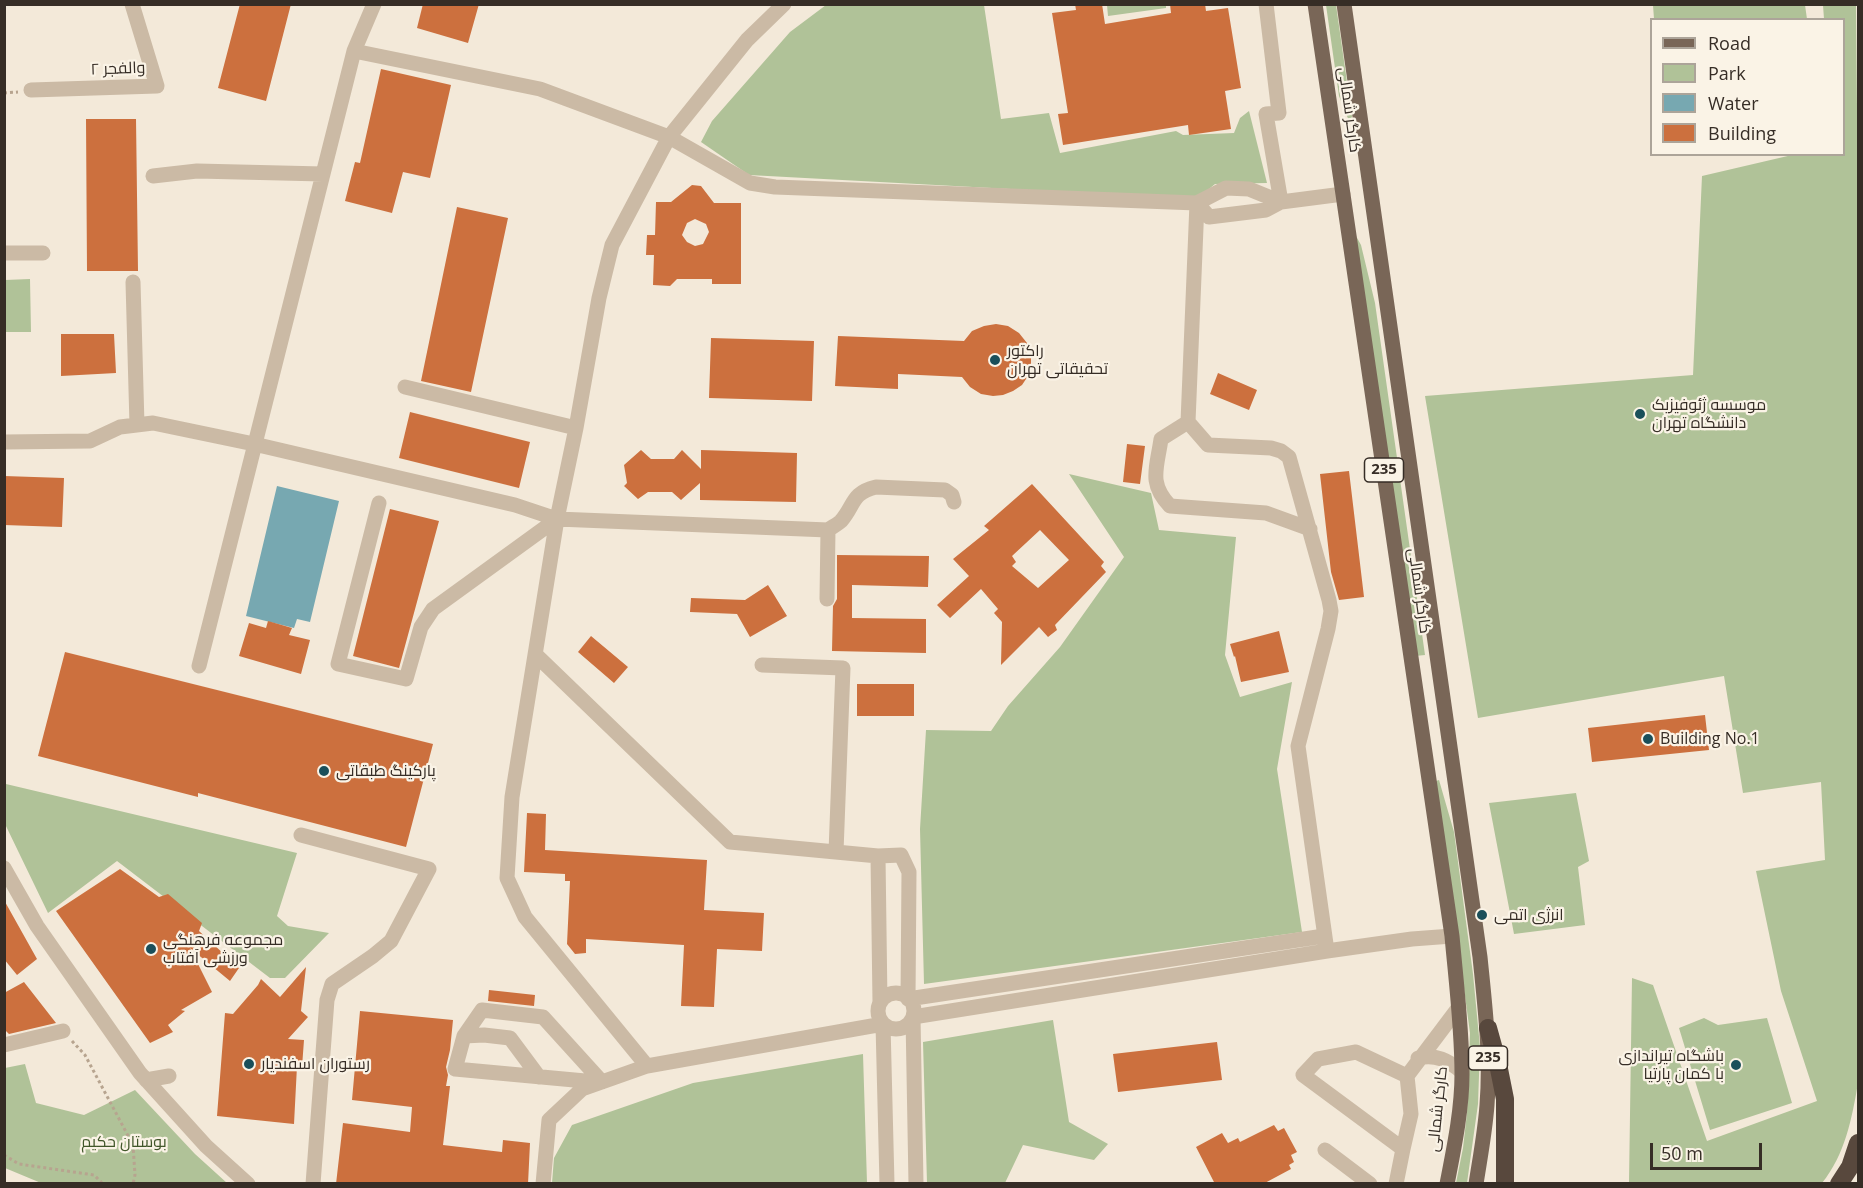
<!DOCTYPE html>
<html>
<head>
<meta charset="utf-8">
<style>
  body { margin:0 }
  #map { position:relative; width:1863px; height:1188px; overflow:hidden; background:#f3e9d9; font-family:"Open Sans",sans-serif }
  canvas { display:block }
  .frame { position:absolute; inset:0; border:6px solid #362d26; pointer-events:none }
  .legend { position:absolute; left:1650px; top:18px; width:195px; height:138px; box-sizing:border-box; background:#faf3e6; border:2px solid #aca499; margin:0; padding:8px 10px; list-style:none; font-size:18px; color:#362d26 }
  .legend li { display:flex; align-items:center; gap:12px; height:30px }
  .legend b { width:30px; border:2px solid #aca499 }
  .scale { position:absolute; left:1650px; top:1143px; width:112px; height:27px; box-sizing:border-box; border:3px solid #362d26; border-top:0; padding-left:8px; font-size:18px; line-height:21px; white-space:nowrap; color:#362d26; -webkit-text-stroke:4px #faf3e6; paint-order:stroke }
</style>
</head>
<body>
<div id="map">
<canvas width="1863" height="1188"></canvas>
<div class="frame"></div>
<ul class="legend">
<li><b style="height:8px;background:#796657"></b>Road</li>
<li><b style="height:16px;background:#b0c298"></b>Park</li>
<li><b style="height:16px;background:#77a8b1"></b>Water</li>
<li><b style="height:16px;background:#cc703e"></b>Building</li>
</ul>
<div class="scale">50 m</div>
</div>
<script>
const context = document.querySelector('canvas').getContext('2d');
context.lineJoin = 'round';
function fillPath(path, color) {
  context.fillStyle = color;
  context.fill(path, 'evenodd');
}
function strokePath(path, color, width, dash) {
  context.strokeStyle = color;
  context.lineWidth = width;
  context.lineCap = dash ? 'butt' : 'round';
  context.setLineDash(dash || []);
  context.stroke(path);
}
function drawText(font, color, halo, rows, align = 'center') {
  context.font = font + ' "Open Sans",Cairo,sans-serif';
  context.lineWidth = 4.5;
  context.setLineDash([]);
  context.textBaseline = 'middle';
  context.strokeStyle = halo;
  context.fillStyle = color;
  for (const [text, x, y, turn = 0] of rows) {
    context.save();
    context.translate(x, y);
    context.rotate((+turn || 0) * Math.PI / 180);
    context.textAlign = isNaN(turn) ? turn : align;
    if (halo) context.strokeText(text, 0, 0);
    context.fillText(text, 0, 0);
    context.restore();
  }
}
fillPath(new Path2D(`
  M826 5H984L1001 119 1049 113 1060 153 1176 131 1183 135 1234 133 1240 118 1249 111 1267 183 1215 184 1197 199 749 175 701 142 712 121 790 32Z
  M1107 5H1166V8L1108 16Z
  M1326 5H1336L1352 117 1349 121 1339 96Z
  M1653 5H1805L1807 19H1654Z
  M1823 5H1856L1857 106 1858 5V1083C1852 1118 1845 1155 1822 1183H1629L1632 978 1653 985 1707 1141 1817 1101 1781 991 1756 871 1825 860 1821 782 1743 793 1724 676 1478 718 1425 396 1693 375 1702 176 1792 155 1844 154V20L1824 19Z
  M1356 236 1361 245 1375 303 1425 655 1415 656Z
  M30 279 31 332H5V280Z
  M1069 474 1151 493 1159 530 1236 537 1225 655 1240 697 1292 682 1277 769 1302 932 924 984 920 829 926 730 991 731 1008 706 1060 647 1124 557Z
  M1439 780 1454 832 1473 974 1480 1047 1478 1104 1467 1183H1456L1463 1148 1467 1113 1470 1033 1436 781Z
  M6 784 297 853 277 916 288 926 329 933 285 978H270L117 861 48 913 5 824Z
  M1576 793 1589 861 1578 867 1585 925 1514 934 1489 803Z
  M1704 1018 1718 1025 1767 1018 1792 1103 1710 1130 1679 1028Z
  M1053 1020 1069 1122 1108 1144 1094 1160 1023 1145 1005 1183H927L923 1042Z
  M863 1054 867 1183H552L554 1158 572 1125 693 1083Z
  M25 1064 36 1103 84 1115 135 1090 195 1154 227 1183H41L5 1168V1068Z`), '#b0c298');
fillPath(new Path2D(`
  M277 486 339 501 310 622 297 619 294 628 246 616Z`), '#77a8b1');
fillPath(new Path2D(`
  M240 4H291L266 101 218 88Z
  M423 4H479L468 43 417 28Z
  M1075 4H1102L1105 24 1171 13 1170 4H1205L1206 11 1228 8 1241 88 1225 91 1231 129 1189 135 1188 125 1063 145 1058 114 1068 113 1052 13 1076 10Z
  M381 69 451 85 430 178 403 172 392 213 345 201 355 162 360 163Z
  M86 119H136L138 271H87Z
  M692 185 701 186 714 203H741V284H712V279H677L670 286 653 285 654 255H646L647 235H655L656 202H671ZM695 219 706 224 709 232 703 244 695 246 687 242 682 235 687 223Z
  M457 207 508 218 471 392 421 381Z
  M996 324 1008 326 1019 333 1027 343 1031 355V365L1028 376 1022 385 1013 391 1003 395 993 396 981 394 970 387 962 377 898 374V389L835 386 838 336 964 341 972 331 984 326Z
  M61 334H114L116 373 61 376Z
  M711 338 814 341 812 401 709 398Z
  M1218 373 1257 390 1249 410 1210 394Z
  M410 412 530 442 519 488 399 458Z
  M1127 444 1145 446 1140 484 1123 482Z
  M641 450 651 459H674L682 450 701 469V450L797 453 796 502 700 500V483L681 500 672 492H648L638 499 624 486 627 483 624 465Z
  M1349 471 1364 597 1339 600 1331 572 1320 474Z
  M4 476 64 478 62 527 4 525Z
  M1032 484 1104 562 1101 566 1106 572 1055 625 1057 630 1048 637 1039 627 1001 665 1002 622 994 613 998 609 981 589 950 618 937 605 969 576 953 559 989 530 984 526ZM1040 530 1069 560 1038 588 1012 566 1016 562 1012 556Z
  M390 509 439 521 399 668 353 656Z
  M837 555 929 556 928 587 852 585V618L926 619V653L832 651 833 606 837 599Z
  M768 585 787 616 750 637 737 614 690 612 691 598 745 600Z
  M268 621 292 628 289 635 310 640 301 674 239 656 249 623 266 628Z
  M1279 631 1289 672 1241 682 1235 656 1234 657 1230 644Z
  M591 636 628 667 614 683 578 652Z
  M65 652 433 744 406 847 198 793V797L38 756Z
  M857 684H914V716H857Z
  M1705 715 1709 750 1592 762 1588 728Z
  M527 813 546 814 545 850 707 860 704 910 764 913 762 951 717 949 714 1007 681 1006 684 945 586 939V953L575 954 567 944 570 881H565V874L524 872Z
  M120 869 159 897 168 894 202 923 199 931 239 968 230 981 190 948 212 992 181 1010 185 1011 168 1025 173 1032 150 1043 56 911Z
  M4 900 37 959 17 975 4 959Z
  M306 967 301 1011 308 1017 288 1039 304 1040 302 1067 297 1066 294 1124 217 1116 225 1013 233 1014 258 985 261 979 280 997Z
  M24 982 56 1023 9 1034 4 1029V993Z
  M489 990 535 995 534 1006 488 1001Z
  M360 1011 453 1020 450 1050 446 1067 448 1075 446 1086H450L443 1145 502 1152 503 1140 530 1143 528 1184H336L343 1123 410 1132 412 1107 352 1100Z
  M1217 1042 1222 1080 1118 1092 1113 1054Z
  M1274 1125 1278 1131 1284 1128 1297 1152 1291 1155 1294 1162 1289 1165 1291 1169 1263 1184H1215L1196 1147 1222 1133 1228 1143 1238 1138 1240 1142Z`), '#cc703e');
strokePath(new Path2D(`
  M4 93 18 92
  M72 1041 85 1055 133 1145 135 1175 133 1184
  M4 1155 19 1164 94 1175 103 1184`), '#b7a48f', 3, [3, 3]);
strokePath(new Path2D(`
  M1266 4 1279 113 1266 114 1281 202
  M354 51 540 89 669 137 750 183 775 187 1197 203 1188 422 1208 445 1271 448 1281 451 1289 457 1329 600 1331 611 1328 629 1298 746 1327 951
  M31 90 157 86 132 4
  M153 176 197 171 323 174
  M1281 202 1249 189 1226 188 1197 203 1209 217 1266 210 1281 202 1343 194
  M4 253H43
  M133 282 137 425
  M405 387 576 428
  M1188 422 1161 439C1157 468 1148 483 1170 506L1266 513 1310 529
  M4 442 90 441 120 427 153 423 254 444 515 505 557 519 828 530C832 527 838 524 841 521 855 505 851 493 876 487L945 490 952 495 954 502
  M379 503 338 664 406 679 421 627 433 609 557 519
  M827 599 828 530
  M536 655 730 842 878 856 901 855 909 872 908 999 1324 936
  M762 665 843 668 836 852
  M199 666 354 51 374 4
  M301 835 429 869 391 941 373 956 332 984 327 1000 313 1184
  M878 856 880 1003
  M4 868 37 926 140 1073 206 1146 248 1184
  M878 1011a18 18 0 1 1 36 0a18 18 0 1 1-36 0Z
  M464 1036 482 1010 543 1017 602 1082
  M4 1045 63 1031
  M1418 1058C1436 1054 1448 1060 1462 1072
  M647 1066 525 917 507 878 512 797 557 519 576 428 599 298 612 245 669 137 747 40 784 4
  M1407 1076 1411 1114 1403 1149 1303 1075 1318 1059 1356 1052 1407 1076 1459 1007
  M539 1077 510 1038 484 1035 464 1036 455 1069 596 1082
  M146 1080 169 1076
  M1325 1150 1370 1184
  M543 1184 549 1120 582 1089 647 1066 883 1024 887 1184
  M916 1184 913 1017 1327 951 1412 939 1452 936
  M1396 1184 1403 1149`), '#cbbaa5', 15);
strokePath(new Path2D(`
  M1315 4 1452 936C1456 981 1462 1028 1462 1074 1462 1110 1454 1148 1447 1184
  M1344 4 1480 957C1485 1007 1491 1055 1487 1105 1485 1132 1480 1158 1476 1184`), '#796657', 15);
strokePath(new Path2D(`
  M1488 1028 1498 1064 1505 1099V1184
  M1839 1184 1850 1167 1858 1143`), '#58483d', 18);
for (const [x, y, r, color] of [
  [995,360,6,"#1a4f5a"],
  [1640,414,6,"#1a4f5a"],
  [1648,739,6,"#1a4f5a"],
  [324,771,6,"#1a4f5a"],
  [1482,915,6,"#1a4f5a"],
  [151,949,6,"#1a4f5a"],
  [249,1064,6,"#1a4f5a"],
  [1736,1065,6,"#1a4f5a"]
]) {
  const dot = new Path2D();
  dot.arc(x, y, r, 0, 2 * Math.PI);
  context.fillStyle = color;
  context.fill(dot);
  strokePath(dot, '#faf3e6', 2);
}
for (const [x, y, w] of [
  [1384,470,39],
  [1488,1058,39]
]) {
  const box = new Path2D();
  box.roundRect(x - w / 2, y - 12, w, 24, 4.5);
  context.fillStyle = '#faf3e6';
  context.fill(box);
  strokePath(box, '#362d26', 1.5);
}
drawText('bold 15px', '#362d26', null, [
  ["235",1384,470],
  ["235",1488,1058]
]);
drawText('16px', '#362d26', '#faf3e6', [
  ["والفجر ۲",118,69,-2],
  ["کارگر شمالی",1349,110,82],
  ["کارگر شمالی",1419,591,82],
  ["کارگر شمالی",1438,1109,-84]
]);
drawText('16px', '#362d26', '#faf3e6', [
  ["راکتور",1007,351],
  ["تحقیقاتی تهران",1007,369],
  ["موسسه ژئوفیزیک",1652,405],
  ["دانشگاه تهران",1652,423],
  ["Building No.1",1660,739],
  ["پارکینگ طبقاتی",336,771],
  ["انرژی اتمی",1494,915],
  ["مجموعه فرهنگی",163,940],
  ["ورزشی آفتاب",163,958],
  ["باشگاه تیراندازی",1724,1056,"right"],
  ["با کمان پارتیا",1724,1074,"right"],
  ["رستوران اسفندیار",261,1064]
], 'left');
drawText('16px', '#405629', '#faf3e6', [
  ["بوستان حکیم",124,1142]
]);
</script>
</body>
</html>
